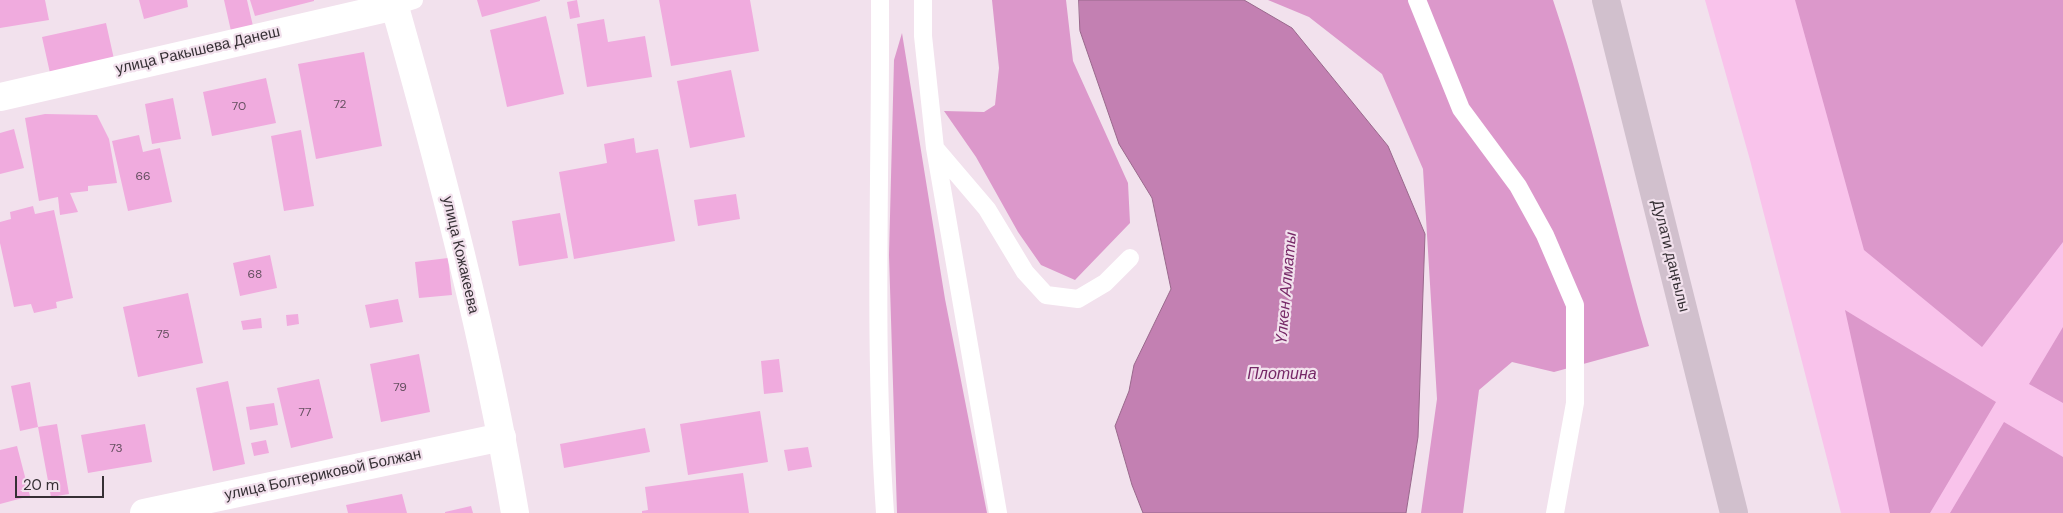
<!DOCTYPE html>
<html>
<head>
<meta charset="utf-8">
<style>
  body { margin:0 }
  #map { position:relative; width:2063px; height:513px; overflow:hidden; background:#f2e1ed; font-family:"DM Sans",sans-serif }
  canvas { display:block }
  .scale { position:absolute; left:15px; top:476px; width:89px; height:22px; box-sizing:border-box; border:2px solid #363035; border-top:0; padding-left:6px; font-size:15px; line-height:18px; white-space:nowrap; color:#363035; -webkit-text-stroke:4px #f2e1ed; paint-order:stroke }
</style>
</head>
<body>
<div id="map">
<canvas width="2063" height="513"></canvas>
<div class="scale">20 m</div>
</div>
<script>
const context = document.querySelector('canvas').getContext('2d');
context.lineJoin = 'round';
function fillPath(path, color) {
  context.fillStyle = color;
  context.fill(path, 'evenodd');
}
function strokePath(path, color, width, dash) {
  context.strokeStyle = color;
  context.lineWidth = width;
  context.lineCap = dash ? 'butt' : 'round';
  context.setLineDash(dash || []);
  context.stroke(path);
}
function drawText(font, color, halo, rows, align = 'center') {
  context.font = font + ' "DM Sans",sans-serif';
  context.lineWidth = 4.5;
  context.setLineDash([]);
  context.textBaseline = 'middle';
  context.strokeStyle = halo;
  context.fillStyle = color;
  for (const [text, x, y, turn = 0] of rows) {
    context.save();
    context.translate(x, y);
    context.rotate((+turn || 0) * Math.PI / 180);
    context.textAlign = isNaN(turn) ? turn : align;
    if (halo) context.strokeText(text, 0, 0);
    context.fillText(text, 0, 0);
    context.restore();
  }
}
fillPath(new Path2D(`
  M1705 0H2063V513H1841L1750 160Z`), '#f9c3eb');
fillPath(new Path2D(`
  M992 0H1066L1073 61 1128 183 1130 223 1075 280 1041 265 1018 232 976 157 944 111 984 112 995 105 999 68Z
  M1268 0H1553C1591 113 1615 231 1649 346L1554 372 1512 362 1479 390 1463 513H1421L1437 399 1423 169 1382 74 1309 17Z
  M1795 0H2063V242L1982 347 1864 250Z
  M902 33 945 299 987 513H897L889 255 894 60Z
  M1845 310 1996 402 1930 513H1890Z
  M2063 327V403L2029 384Z
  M2004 422 2063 457V513H1950Z`), '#dc98cb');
const water = new Path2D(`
  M1079 0H1244L1292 28 1388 146 1425 234 1418 437 1406 513H1143L1132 485 1115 426 1129 391 1134 365 1171 289 1152 198 1119 144 1080 31Z`);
fillPath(water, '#c380b2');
strokePath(water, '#99688c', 1);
fillPath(new Path2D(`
  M0 0H45L49 20 0 28Z
  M139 0H187L188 7 144 19Z
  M224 0H247L253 26 231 31Z
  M250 0H314V1L255 16Z
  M477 0H540V1L482 17Z
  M577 0 580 17 570 19 567 2Z
  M659 0H750L759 51 671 66Z
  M546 16 564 94 507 107 490 30Z
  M604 19 608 42 645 36 652 77 587 87 577 24Z
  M106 23 114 59 50 73 42 37Z
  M364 52 382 146 316 159 298 64Z
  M731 70 745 137 690 148 677 81Z
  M266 78 276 123 212 136 203 92Z
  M173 98 181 139 152 144 145 104Z
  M45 114 97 115 109 139 117 183 88 186V191L70 193 78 212 60 215 58 197 39 201 25 118Z
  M14 129 24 168 0 174V133Z
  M301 130 314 206 284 211 271 136Z
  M139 135 143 152 160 148 172 202 128 211 112 141Z
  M634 138 636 153 658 149 675 241 574 259 559 172 607 163 604 144Z
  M736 194 740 219 698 226 694 200Z
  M33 206 35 214 54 210 73 298 56 302 57 308 34 313 31 304 14 307 0 243V222L11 219 10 212Z
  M560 213 568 258 519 266 512 221Z
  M270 255 277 288 240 296 233 263Z
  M448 258 452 295 419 298 415 262Z
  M188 293 203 363 138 377 123 307Z
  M398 299 403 322 370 328 365 305Z
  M298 314 299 324 287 326 286 315Z
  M261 318 262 328 243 330 241 321Z
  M419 354 430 412 381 422 370 364Z
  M779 359 783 392 764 394 761 361Z
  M319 379 333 438 291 448 277 388Z
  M228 381 245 464 213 471 196 388Z
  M30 382 38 427 20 431 11 386Z
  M274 403 278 425 250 430 246 407Z
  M760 411 768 462 688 475 680 424Z
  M57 424 69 494 51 497 38 427Z
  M145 424 152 462 88 473 81 435Z
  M645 428 650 452 564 468 560 444Z
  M266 440 269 453 254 456 251 443Z
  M17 446 30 496 0 504V450Z
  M808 447 812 467 788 471 784 450Z
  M743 473 749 513H642V511L648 510 645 487Z
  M402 494 407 513H348L346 505Z
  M471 506 473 513H445V512Z`), '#f0abde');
strokePath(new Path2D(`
  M880 0C881 171 873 342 885 513
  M923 0V36L935 148 998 513
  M1417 0 1461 109 1518 186 1545 235 1575 305V403L1555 513
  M395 6 414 0
  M935 148 987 209 1025 272 1046 295 1078 299 1105 283 1130 258`), '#fff', 18);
strokePath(new Path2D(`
  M0 97 395 6
  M144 513 502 437`), '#fff', 28);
strokePath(new Path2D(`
  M393 0C441 169 486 340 515 513`), '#fff', 28);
strokePath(new Path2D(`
  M1606 0 1734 513`), '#d1c0cd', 28);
drawText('12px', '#644f5f', null, [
  ["72",340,105],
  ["70",239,107],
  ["66",143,177],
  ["68",255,275],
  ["75",163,335],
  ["79",400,388],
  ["77",305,413],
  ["73",116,449]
]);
drawText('15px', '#363035', '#f2e1ed', [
  ["улица Ракышева Данеш",198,51,-13],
  ["улица Кожакеева",460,255,77],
  ["Дулати даңғылы",1670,256,76],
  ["улица Болтериковой Болжан",323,475,-12]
]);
drawText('italic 16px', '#762867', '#f2e1ed', [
  ["Үлкен Алматы",1287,288,-85],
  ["Плотина",1282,375]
]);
</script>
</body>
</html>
